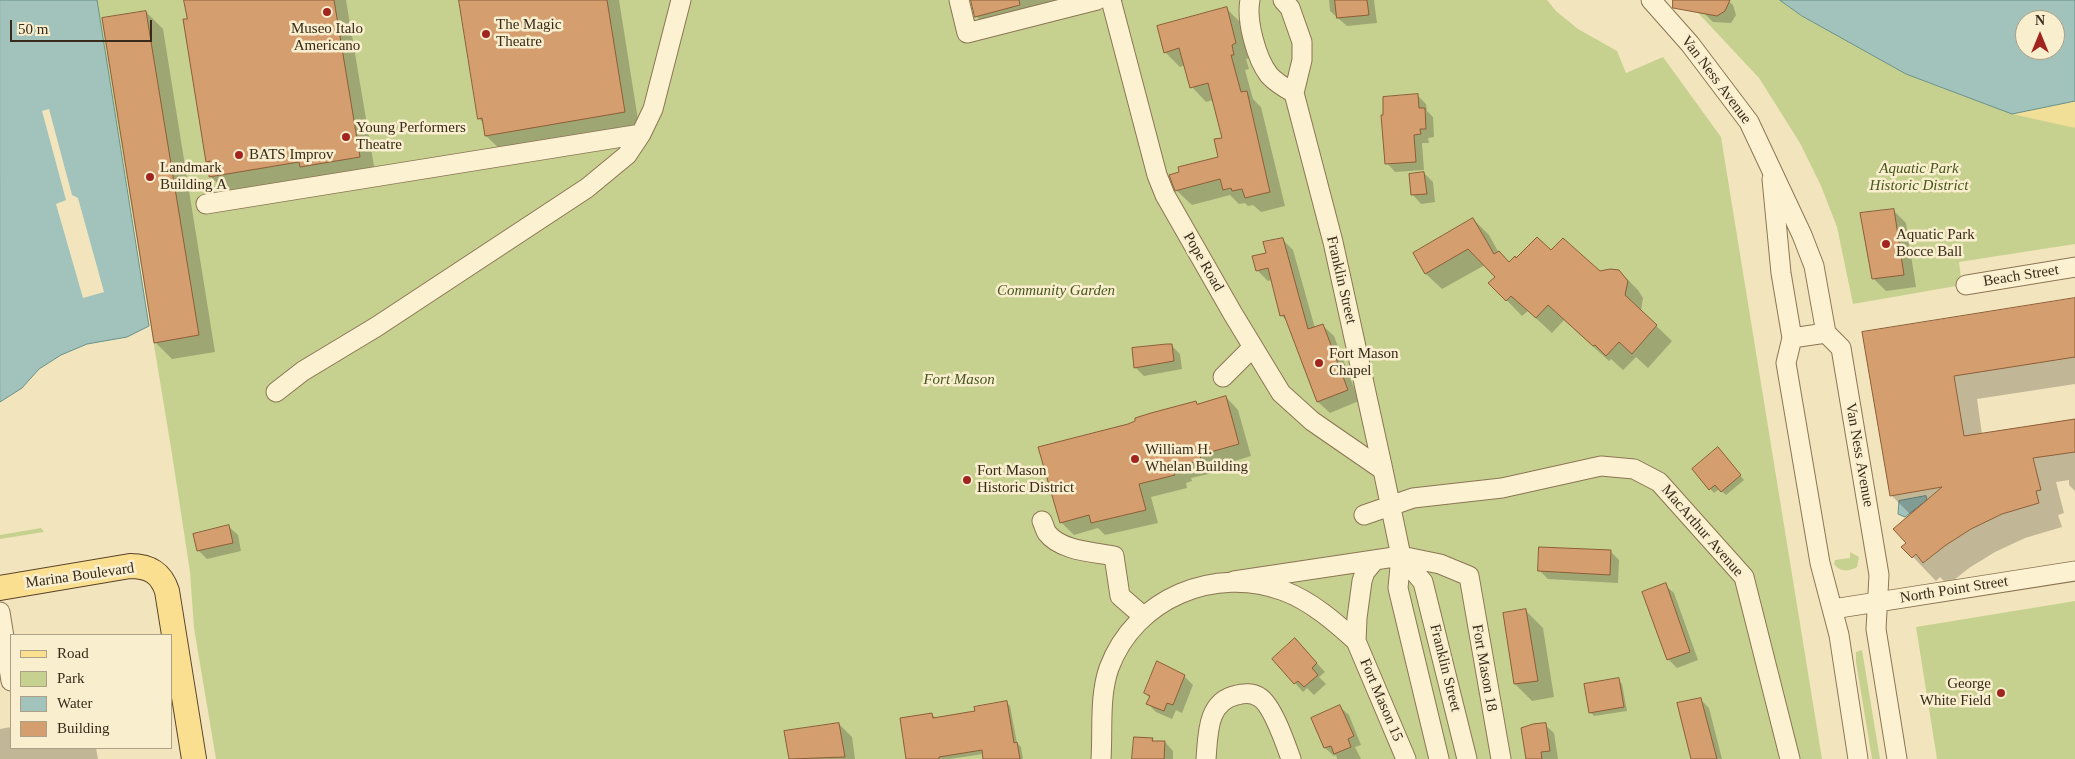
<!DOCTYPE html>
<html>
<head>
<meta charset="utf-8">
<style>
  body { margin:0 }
  #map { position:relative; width:2075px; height:759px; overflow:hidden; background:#f2e5bd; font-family:Georgia,serif }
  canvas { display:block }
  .legend { position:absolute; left:10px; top:634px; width:162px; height:115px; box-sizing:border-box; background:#f9eecd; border:1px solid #aca086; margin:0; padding:6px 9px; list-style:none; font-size:15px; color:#392b1b }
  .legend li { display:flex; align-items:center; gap:10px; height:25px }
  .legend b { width:25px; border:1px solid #aca086 }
  .north { position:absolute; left:2015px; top:10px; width:50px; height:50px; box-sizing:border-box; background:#f9eecd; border:1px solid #aca086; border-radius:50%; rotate:0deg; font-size:14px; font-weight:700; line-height:20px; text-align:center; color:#392b1b }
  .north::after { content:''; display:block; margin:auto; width:18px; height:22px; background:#a1251e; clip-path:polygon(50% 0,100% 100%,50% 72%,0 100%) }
  .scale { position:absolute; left:10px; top:20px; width:142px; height:22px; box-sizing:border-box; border:2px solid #392b1b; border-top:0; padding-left:6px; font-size:15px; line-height:18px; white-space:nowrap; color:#392b1b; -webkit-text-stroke:4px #f9eecd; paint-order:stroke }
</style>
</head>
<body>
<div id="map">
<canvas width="2075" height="759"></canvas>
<ul class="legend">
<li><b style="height:6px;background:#fadf90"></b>Road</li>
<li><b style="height:14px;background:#c6d190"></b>Park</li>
<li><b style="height:14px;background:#a1c3bb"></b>Water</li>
<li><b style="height:14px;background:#d49e6f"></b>Building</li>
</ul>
<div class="north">N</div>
<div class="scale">50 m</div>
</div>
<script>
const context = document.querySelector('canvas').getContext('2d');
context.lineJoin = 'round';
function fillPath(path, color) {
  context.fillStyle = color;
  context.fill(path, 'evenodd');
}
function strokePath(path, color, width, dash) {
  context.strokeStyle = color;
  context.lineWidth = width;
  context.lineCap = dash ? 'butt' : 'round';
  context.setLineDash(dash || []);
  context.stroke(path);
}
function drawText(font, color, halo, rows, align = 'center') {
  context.font = font + ' Georgia,serif';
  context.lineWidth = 5;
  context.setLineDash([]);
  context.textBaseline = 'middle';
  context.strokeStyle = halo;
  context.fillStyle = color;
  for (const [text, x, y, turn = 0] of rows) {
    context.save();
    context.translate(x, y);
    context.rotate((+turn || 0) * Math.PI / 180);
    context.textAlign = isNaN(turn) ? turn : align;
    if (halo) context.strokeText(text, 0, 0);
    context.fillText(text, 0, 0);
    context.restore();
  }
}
fillPath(new Path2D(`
  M97 0H1547L1556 11 1578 29 1617 51 1626 73 1663 57 1721 137 1822 759H216L194 628 190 572 172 454Z
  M1686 0H1780L1802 16 1906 74 2012 114 2075 101V244L1959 262 1962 285 1853 304 1837 227 1821 186 1800 143 1759 78Z
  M41 528 44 532 0 539V535Z
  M1850 552 1859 557 1857 567C1848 572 1840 572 1834 564L1835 560 1850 558Z
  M2075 601V759H1937L1916 627Z
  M1862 650 1880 759H1872L1856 662V652Z`), '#c6d190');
fillPath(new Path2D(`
  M2075 101V128L2012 114Z`), '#f1de97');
const water = new Path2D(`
  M0 0H97L149 326 127 337 87 344 61 355 39 369 22 388 0 402Z
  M1780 0H2075V101L2012 114 1906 74 1802 16ZM2025 20H2055V50H2025Z
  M1926 496 1927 500 1905 517 1898 514 1899 501Z`);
fillPath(water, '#a1c3bb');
strokePath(water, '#689189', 1);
fillPath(new Path2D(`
  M49 109 72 195 78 198 104 292 83 298 56 204 66 200 42 111Z`), '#f2e5bd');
fillPath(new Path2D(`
  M191 0H346L375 172 316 182 311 177 225 191 210 176 211 165 207 161 188 20Z
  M460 0H619L639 126 501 150 486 136 485 124 479 119Z
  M972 0H1124L993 33 976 16Z
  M1329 0H1374L1377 23 1347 26 1330 11Z
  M1698 0H1727L1733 5 1736 15 1731 23 1713 22 1704 13Z
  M1227 9 1242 24 1250 58 1246 59 1249 69 1245 70 1253 99 1261 107 1285 206 1261 212 1253 205 1248 206 1245 203 1239 204 1230 195 1192 205 1176 190 1220 158 1223 138 1213 100 1206 102 1192 87 1185 65 1180 67 1165 52Z
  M146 12 163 29 215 352 172 359 155 342Z
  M1418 96 1426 104 1427 111 1433 117 1434 137 1428 138 1429 143H1422L1424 170 1395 172 1387 163Z
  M1424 173 1433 182 1435 202 1421 204 1413 195 1410 176Z
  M1893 210 1906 223 1916 287 1886 291 1873 278Z
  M1473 219 1489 235 1499 253 1510 263 1517 259 1551 252 1599 273 1622 274 1638 290 1643 298 1641 311 1672 341 1648 368 1636 357 1623 370 1611 359 1609 361 1564 320 1552 333 1528 311 1522 316 1490 283 1496 277 1485 265 1442 289 1426 274 1414 253Z
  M1282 239 1293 250 1315 328 1322 325 1334 336 1359 401 1330 413 1318 402 1288 322 1281 315 1272 280 1268 281 1257 270 1267 253Z
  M2075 299V384L1977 399 1982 434 2075 420V491L2069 485V480L2056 482 2064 513 2058 515 2062 527 2025 538 1995 552 1969 568 1948 585 1940 577 1936 581 1913 557 1907 543 1911 515 1891 495 1863 333Z
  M1172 346 1180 354 1182 369 1144 376 1135 367Z
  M1226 397 1238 410 1251 456 1212 468 1213 473 1191 478 1192 481 1186 483 1187 488 1151 497 1158 523 1105 535 1098 528 1074 535 1061 522 1128 425 1196 402 1198 405Z
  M1722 453 1744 480 1726 495 1719 489 1714 493 1694 470Z
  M229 527 238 535 241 551 207 559 198 550Z
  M1610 551 1619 560 1618 583 1548 579 1539 570Z
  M1665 585 1674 593 1698 660 1677 668 1668 659Z
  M1526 611 1543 628 1554 697 1532 701 1515 684Z
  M1303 648 1325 672 1319 677 1326 684 1314 695 1307 688 1303 692 1295 683Z
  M1184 676 1193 685 1182 713 1176 710 1172 719 1156 712 1148 704 1150 698 1145 693Z
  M1618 680 1622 684 1627 711 1594 716 1590 712Z
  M1701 700 1709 708 1722 759H1692Z
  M1006 702 1010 706 1017 743 1021 747 1023 759H984L983 754 950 759H908L932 714 936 719 977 712Z
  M1340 707 1349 715 1361 745 1355 747 1361 759H1337L1336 755 1334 756 1325 748 1313 719Z
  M839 724 852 737 855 759H790L786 732Z
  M1545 725 1554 733 1558 759H1527Z
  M11 727V748H96L98 759H0V729Z
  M1152 739 1155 742H1165L1173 751V759H1133Z`), '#0003');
const building = new Path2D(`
  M184 0H334L360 157 300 167 299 162 209 177 210 161 206 162 183 19H187Z
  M459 0H607L625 112 485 136 482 118 478 119Z
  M971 0H1019L1020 5 975 17Z
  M1335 0H1367L1369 15 1337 18Z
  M1673 0H1730L1725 11 1717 16 1673 8Z
  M1227 7 1236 43 1232 45 1234 55H1231L1241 92 1247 91 1270 192 1245 198 1242 189 1232 191 1231 188 1223 190 1220 179 1175 191 1169 175 1179 172 1178 167 1218 157 1214 139 1222 138 1208 83 1190 88 1179 48 1164 53 1157 26Z
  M146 11 199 335 154 343 102 18Z
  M1418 94 1419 108H1425L1426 129H1420L1421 134 1414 135 1416 162 1385 164 1381 115H1383V97Z
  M1424 172 1427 194 1411 195 1409 174Z
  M1894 209 1904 275 1872 279 1860 213Z
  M1473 218 1494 254 1499 251 1509 262 1515 256 1516 258 1537 237 1551 250 1563 238 1600 271 1610 269 1619 270 1628 281 1625 295 1657 325 1632 354 1619 342 1606 356 1595 345 1593 346 1548 305 1536 318 1511 296 1506 301 1488 283 1495 277 1468 249 1425 274 1413 253Z
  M1283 238 1308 329 1323 324 1348 390 1317 402 1284 315 1280 316 1268 268 1256 271 1252 256 1266 253 1263 242Z
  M2075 298V357L1954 376 1964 436 2075 419V452L2033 458 2041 490 2036 491 2039 503 2002 514 1971 529 1946 545 1923 563 1916 554 1912 558 1901 547 1906 543 1893 529 1942 487 1890 496 1862 332Z
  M1167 344H1172L1174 361 1134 368 1132 348Z
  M1226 396 1239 444 1200 455 1201 460 1179 466 1180 468 1173 470 1175 475 1139 484 1146 510 1091 523 1089 515 1060 523 1038 447 1128 424 1135 421V418L1151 413 1196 401 1197 404Z
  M1718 447 1741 475 1721 492 1715 485 1709 490 1692 469Z
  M229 525 233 543 197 551 193 534Z
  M1539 547 1611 550 1610 575 1538 571Z
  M1666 583 1690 652 1667 660 1642 592Z
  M1526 609 1538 681 1514 684 1503 613Z
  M1295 638 1317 663 1312 668 1318 675 1304 687 1298 681 1294 684 1272 659Z
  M1157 661 1185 675 1173 705 1167 703 1164 711 1146 704 1150 696 1144 693Z
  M1619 678 1624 707 1589 713 1584 684Z
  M1701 698 1717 759H1691L1677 703Z
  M1007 701 1014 743 1017 742 1020 759H983L982 750 939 757V759H906L900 718 932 713 933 718 975 711 974 707Z
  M1340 705 1354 736 1348 739 1351 747 1334 754 1331 746 1324 748 1311 718Z
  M839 723 845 757 789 759 784 731Z
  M1546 723 1550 751 1541 752 1542 759H1526L1521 728 1533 724Z
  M1134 737 1153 738 1152 741H1165L1164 759H1132Z`);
fillPath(building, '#d49e6f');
strokePath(building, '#8d5e38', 1);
const minor = new Path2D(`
  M959 0 967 33 1097 0
  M1111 0 1157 175 1165 195 1233 314 1281 393 1312 421 1383 470
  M1250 0C1246 20 1256 58 1269 75 1276 83 1285 88 1294 93
  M1283 0 1290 8 1302 42V60L1294 93 1333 242 1383 470 1401 556 1398 588 1439 759
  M1651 0 1690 44 1749 122 1802 235 1814 266 1826 333 1841 348 1879 575 1876 629 1897 759
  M1772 179 1781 273 1792 338 1786 363 1820 563 1839 635 1858 759
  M206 204 641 134
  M1966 285 2075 267
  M1792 338 1826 333
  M1223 377 1253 347
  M276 392 303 371 376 327 587 188 627 155 641 134 653 109 681 0
  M1364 515 1413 498 1502 488 1601 466 1634 469 1659 482 1744 577 1790 759
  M1042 521C1044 525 1045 530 1047 533 1061 551 1093 552 1114 556L1120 596 1143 616
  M1401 556 1423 582 1467 759
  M1375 560 1365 572 1362 581 1357 618 1356 641 1406 759
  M1234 581 1401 556 1440 564 1469 576 1501 759
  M1833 609 2075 571
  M0 612 11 681
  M1101 759C1103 729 1099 697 1109 668 1135 598 1215 565 1284 591 1311 601 1335 622 1356 641
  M1206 759C1208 734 1207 701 1237 695 1244 693 1253 693 1259 697 1272 704 1286 745 1291 759`);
const major = new Path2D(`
  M0 588 130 566C150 566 161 573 167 591L194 759`);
strokePath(minor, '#8c7554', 21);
strokePath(major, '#594229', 26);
strokePath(minor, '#fcf2d1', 19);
strokePath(major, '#fadf90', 24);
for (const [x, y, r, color] of [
  [327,12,5,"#a1251e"],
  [486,34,5,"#a1251e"],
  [346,137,5,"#a1251e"],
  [239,155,5,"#a1251e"],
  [150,177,5,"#a1251e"],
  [1886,244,5,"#a1251e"],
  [1319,363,5,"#a1251e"],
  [1135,459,5,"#a1251e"],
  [967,480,5,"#a1251e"],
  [2001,693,5,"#a1251e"]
]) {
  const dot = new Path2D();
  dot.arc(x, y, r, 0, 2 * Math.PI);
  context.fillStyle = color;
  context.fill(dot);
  strokePath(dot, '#f9eecd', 2);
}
drawText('15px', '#392b1b', '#f9eecd', [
  ["The Magic",496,25],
  ["Theatre",496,42],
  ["Museo Italo",327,29,"center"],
  ["Americano",327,46,"center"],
  ["Young Performers",356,128],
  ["Theatre",356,145],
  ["BATS Improv",249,155],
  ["Landmark",160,168],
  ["Building A",160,185],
  ["Aquatic Park",1896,235],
  ["Bocce Ball",1896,252],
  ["Fort Mason",1329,354],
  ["Chapel",1329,371],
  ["William H.",1145,450],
  ["Whelan Building",1145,467],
  ["Fort Mason",977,471],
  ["Historic District",977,488],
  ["George",1991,684,"right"],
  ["White Field",1991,701,"right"]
], 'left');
drawText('15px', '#392b1b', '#f9eecd', [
  ["Van Ness Avenue",1716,80,53],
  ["Pope Road",1203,262,60],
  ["Beach Street",2021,276,-9],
  ["Franklin Street",1341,280,77],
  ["Van Ness Avenue",1859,455,80],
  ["MacArthur Avenue",1702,531,49],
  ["Marina Boulevard",80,576,-8],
  ["North Point Street",1954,590,-9],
  ["Franklin Street",1445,668,76],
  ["Fort Mason 18",1484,668,80],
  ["Fort Mason 15",1381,700,67]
]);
drawText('italic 15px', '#47581f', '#f9eecd', [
  ["Aquatic Park",1919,169],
  ["Historic District",1919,186],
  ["Community Garden",1056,291],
  ["Fort Mason",959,380]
]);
</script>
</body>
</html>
